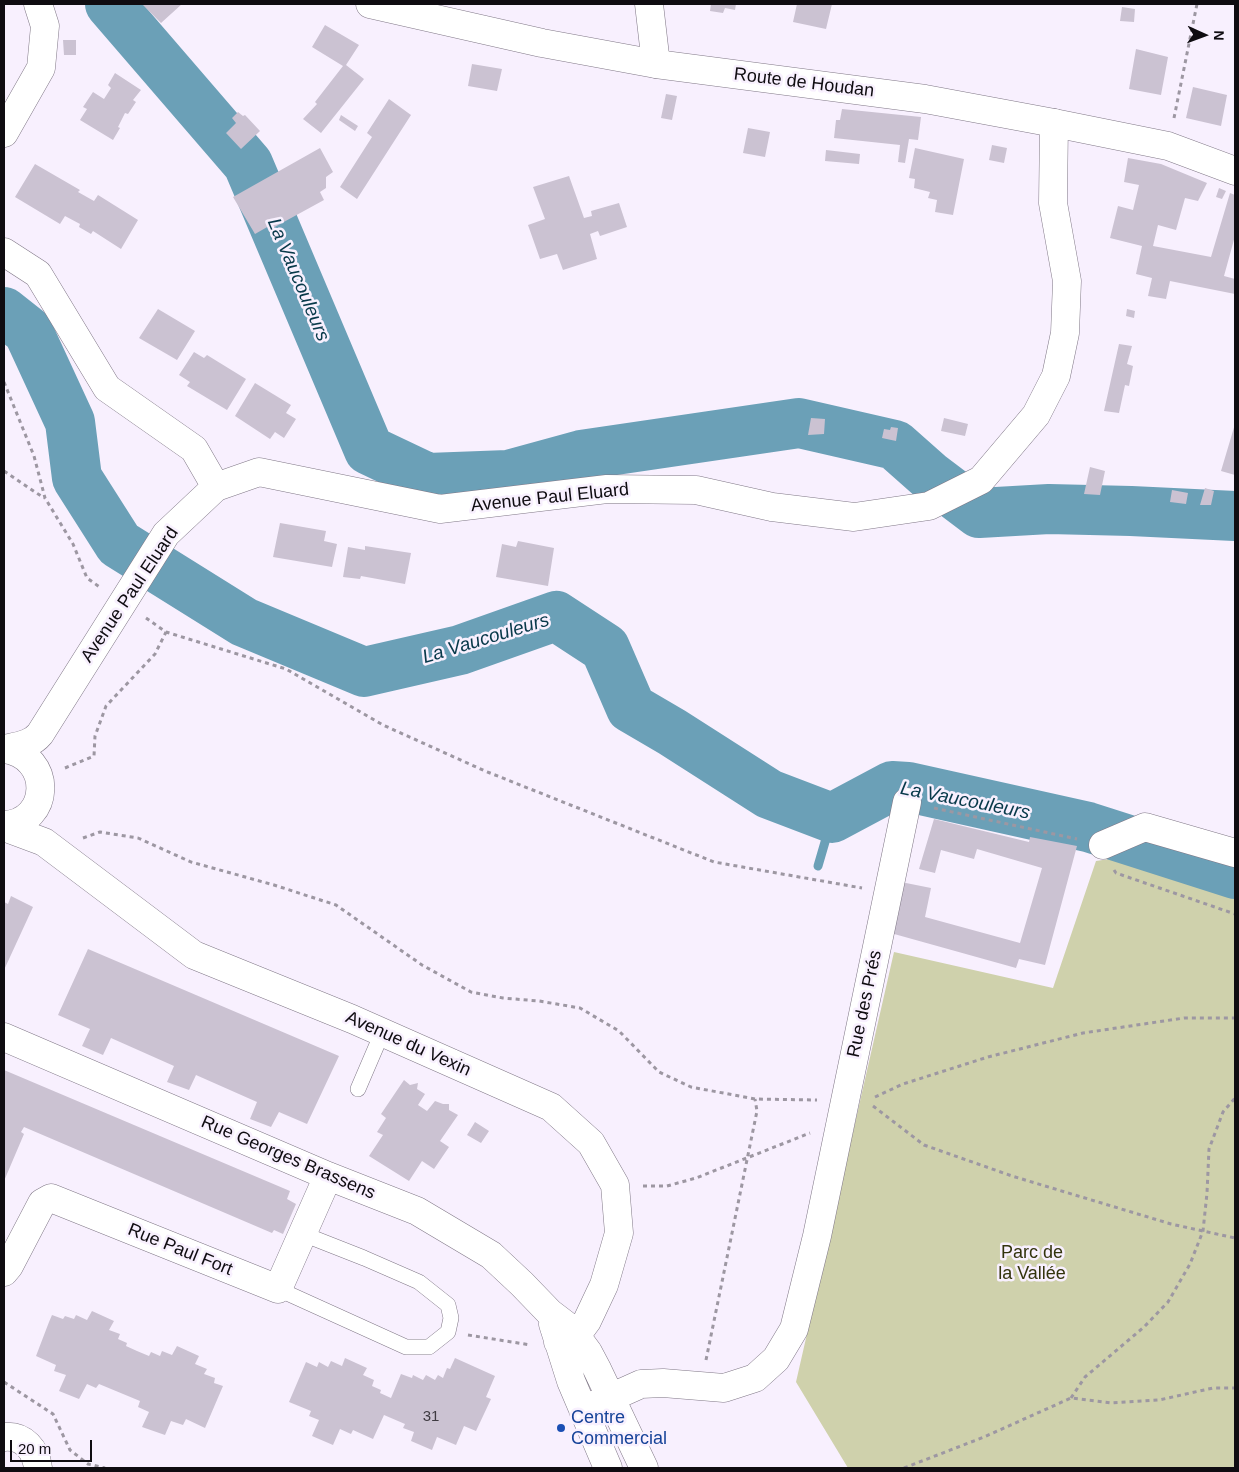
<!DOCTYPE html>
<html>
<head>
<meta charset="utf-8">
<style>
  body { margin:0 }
  #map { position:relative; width:1239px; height:1472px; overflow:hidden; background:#f8f0fe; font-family:Arial,sans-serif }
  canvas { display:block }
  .frame { position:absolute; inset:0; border:5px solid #0f0c11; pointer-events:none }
  .north { position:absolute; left:1179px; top:10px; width:50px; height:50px; -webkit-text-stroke:4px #f8f0fe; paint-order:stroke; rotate:92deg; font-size:14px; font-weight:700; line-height:20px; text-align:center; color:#0f0c11 }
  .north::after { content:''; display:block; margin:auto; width:18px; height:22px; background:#0f0c11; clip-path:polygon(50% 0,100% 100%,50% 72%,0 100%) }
  .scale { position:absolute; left:10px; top:1440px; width:82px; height:22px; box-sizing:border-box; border:2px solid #0f0c11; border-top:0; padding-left:6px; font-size:15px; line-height:18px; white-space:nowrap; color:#0f0c11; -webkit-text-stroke:4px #f8f0fe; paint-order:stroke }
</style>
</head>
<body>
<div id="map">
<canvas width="1239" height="1472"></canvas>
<div class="frame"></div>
<div class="north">N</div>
<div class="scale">20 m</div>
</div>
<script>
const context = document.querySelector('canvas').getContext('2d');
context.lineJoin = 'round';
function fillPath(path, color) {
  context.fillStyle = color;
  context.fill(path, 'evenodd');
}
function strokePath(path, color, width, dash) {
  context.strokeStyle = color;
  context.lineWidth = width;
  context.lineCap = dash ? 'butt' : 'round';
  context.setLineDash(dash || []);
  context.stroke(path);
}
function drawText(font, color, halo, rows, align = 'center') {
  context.font = font + ' Arial,sans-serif';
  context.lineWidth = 5;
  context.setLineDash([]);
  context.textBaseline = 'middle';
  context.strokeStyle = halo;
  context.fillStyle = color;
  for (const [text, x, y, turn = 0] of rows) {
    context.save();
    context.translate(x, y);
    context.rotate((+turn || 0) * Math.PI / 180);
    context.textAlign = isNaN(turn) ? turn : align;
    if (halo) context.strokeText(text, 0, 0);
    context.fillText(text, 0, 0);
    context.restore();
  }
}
fillPath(new Path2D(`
  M1142 854 1235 886V1468H848L796 1382 894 952 1053 988 1096 861Z`), '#cfd1ac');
fillPath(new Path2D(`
  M1036 801 1072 807 1112 822 1088 829 1048 822 1030 821Z`), '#6ba0b7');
strokePath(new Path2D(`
  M818 866 832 818`), '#6ba0b7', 9);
strokePath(new Path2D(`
  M110 4 248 164 369 450 428 478 508 475 581 455 799 423 895 445 930 476 979 513 1049 509 1131 511 1235 516
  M4 312 28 331 70 422 77 478 119 544 244 622 364 672 460 650 556 616 605 648 631 708 672 732 769 794 832 818 892 786 908 787 1088 827 1235 874`), '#6ba0b7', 50);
fillPath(new Path2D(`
  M142 4H182L161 23Z
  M711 4H736L735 10 725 8 723 13 710 11Z
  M797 4H832L826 29 793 22Z
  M1122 7 1135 9 1134 22 1120 21Z
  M325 25 359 45 346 65 364 79 321 133 303 119 317 104 315 102 343 66 312 47Z
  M63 40H76V55H64Z
  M1136 49 1168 57 1161 95 1129 89Z
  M472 64 502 69 497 91 468 86Z
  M115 73 141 90 133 100 136 102 128 114 125 113 118 127 120 128 113 140 80 120 87 109 83 107 93 92 104 99 111 88 108 85Z
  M1193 87 1227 95 1221 126 1186 118Z
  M666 94 677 96 672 120 661 118Z
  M389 99 411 115 357 199 340 187 372 137 367 133Z
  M842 109 921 117 918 140 909 139 905 163 898 162 900 145 834 138 836 120H840Z
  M238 112 243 116 245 115 260 131 241 149 226 133 236 123 232 118Z
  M341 115 358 126 355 131 339 120Z
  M748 128 770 132 765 157 743 153Z
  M992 145 1007 148 1004 163 989 160Z
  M320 148 333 172 326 177V188L320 192 324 200 271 229 269 226 255 234 233 197Z
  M915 148 964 159 953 215 935 212 937 200 928 198 930 192 914 188 915 179 909 178Z
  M826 150 860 154 859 164 825 161Z
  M1128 158 1161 164 1207 183 1198 201 1185 198 1176 230 1158 225 1153 246 1211 257 1230 193 1235 195V236L1224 276 1235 279V294L1170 281 1166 299 1148 296 1152 278 1136 274 1142 246 1110 238 1118 206 1133 210 1139 185 1124 182Z
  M35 164 80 190 78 192 94 201 98 195 138 220 121 249 93 231 91 234 79 227 80 224 65 216 60 224 15 197Z
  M569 176 584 218 592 216 591 211 619 203 627 227 600 236 598 231 590 234 597 259 563 270 557 254 540 259 528 225 545 219 533 187Z
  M1219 188 1226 191 1222 199 1216 197Z
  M158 309 195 331 177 360 139 338Z
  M1127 309 1135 311 1134 318 1126 316Z
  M1119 344 1132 346 1127 364 1133 366 1129 386 1125 385 1119 413 1104 411Z
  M194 352 204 358 207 355 246 379 227 410 187 386 190 382 179 375Z
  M255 383 291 405 286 413 296 419 284 438 275 432 270 439 235 416Z
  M811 418 825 419 824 434 808 435Z
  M944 418 968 424 965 436 941 431Z
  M1235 424V475L1221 471Z
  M891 427 898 428 896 441 882 438 884 429 890 430Z
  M1090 467 1105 471 1100 495 1084 494Z
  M1205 488 1214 491 1211 505H1200Z
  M1172 490 1188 493 1186 504 1170 502Z
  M280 523 326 531 324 541 337 544 332 567 273 557Z
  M518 541 554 548 548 586 496 577 502 544 516 547Z
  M365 546 411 553 405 584 361 576 360 579 343 577 348 547 365 550Z
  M934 819 1029 842 1030 837 1077 846 1045 965 1019 959 1016 968 887 932 901 882 931 888 925 917 1020 943 1042 868 977 849 974 859 941 850 935 873 919 869Z
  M11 896 33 907 4 970V902L8 904Z
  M88 949 339 1056 307 1124 279 1112 271 1127 250 1119 257 1102 196 1075 189 1090 167 1082 174 1066 111 1038 103 1055 82 1046 90 1029 58 1015Z
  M4 1070 290 1191 287 1199 296 1204 283 1234 274 1230 272 1233 24 1127 21 1132 24 1134 4 1181Z
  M404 1080 410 1085 418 1083 417 1089 425 1094 418 1105 427 1111 435 1101 443 1104H449V1110L458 1115 440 1141 449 1147 434 1169 422 1161 409 1181 369 1156 383 1135 377 1132 386 1118 381 1114Z
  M475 1122 489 1131 481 1143 467 1135Z
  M92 1311 114 1321 109 1330 120 1334 118 1339 127 1343 126 1346 137 1351 149 1356 151 1352 160 1356 162 1351 172 1355 177 1346 199 1356 195 1364 207 1369 204 1374 215 1378 214 1383 223 1386 205 1428 186 1419 183 1425 171 1421 165 1435 142 1427 149 1412 138 1407 140 1401 99 1384 96 1388 87 1384 79 1399 59 1391 66 1375 54 1371 56 1365 36 1356 49 1322 52 1315 63 1319 65 1316 74 1319 76 1315 87 1320Z
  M345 1358 367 1368 363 1375 374 1380 372 1386 381 1390 380 1393 391 1398 401 1374 412 1378 413 1375 423 1380 426 1375 435 1380 438 1375 443 1378 447 1368 450 1369 455 1358 495 1376 486 1397 491 1399 476 1431 464 1426 456 1445 437 1437 432 1450 411 1441 414 1432 403 1428 405 1424 384 1415 373 1439 353 1430 351 1434 340 1429 333 1445 312 1436 319 1420 309 1416 311 1411 289 1402 306 1362 317 1367 319 1362 328 1367 331 1361 342 1366Z`), '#cbc2d2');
const service = new Path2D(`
  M358 1089 382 1033
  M278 1289 406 1347H429L448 1332 451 1318 448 1305 419 1282 364 1258 303 1234`);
const minor = new Path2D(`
  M649 4 656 64
  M4 133 41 68 45 26 38 4
  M4 252 38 274 107 388 194 449 216 487
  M4 749C17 746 31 745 40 734L166 534 216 487 259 472 440 509 607 489 696 490 772 507 854 517 929 506 981 480 1036 415 1056 376 1065 333 1067 281 1053 203 1054 123
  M4 749C54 756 51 823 4 825
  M4 827 44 842 194 955 352 1019 551 1107 591 1143 615 1185 619 1233 604 1285 587 1321 576 1336 558 1342
  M1103 845 1145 827 1235 853
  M4 1037 328 1176 417 1211 491 1255 522 1284 550 1313 571 1329 588 1352 597 1369 644 1468
  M4 1272 9 1266 42 1203 51 1198 278 1289 328 1176
  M553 1324 571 1381 608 1468
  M583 1410 641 1384 663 1383 724 1388 755 1378 776 1359 794 1329 817 1236 907 802
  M4 1437C24 1435 36 1450 38 1468`);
const tertiary = new Path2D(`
  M370 4 542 43 656 64 925 99 1054 123 1168 146 1235 171`);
strokePath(service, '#807887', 16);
strokePath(minor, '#807887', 29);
strokePath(tertiary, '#807887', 29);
strokePath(new Path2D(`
  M1174 118 1197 4
  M4 382 34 456 45 498 73 544 87 578 101 588
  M4 471 44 498
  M146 618 166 632 286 669 383 725 485 771 714 862 862 888
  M65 768 94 756 95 736 106 706 155 654 166 632
  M934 808 1077 839
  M83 838 100 832 138 838 191 862 274 885 336 905 422 965 471 992 503 998 539 1001 580 1008 619 1031 659 1072 691 1087 755 1099 817 1100
  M1114 870 1116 873 1235 914
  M875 1097 903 1084 988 1057 1083 1033 1184 1018H1235
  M873 1106 924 1145 1012 1176 1171 1224 1235 1238
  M643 1186H667L696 1178 810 1133
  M468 1335 531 1345
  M706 1360 757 1111 755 1099
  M4 1382 53 1414 70 1450 88 1464 105 1468
  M1071 1398 1085 1377 1144 1327 1168 1302 1190 1264 1203 1231 1207 1193 1209 1149 1223 1112 1235 1098
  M904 1468 984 1437 1071 1398 1111 1403 1159 1400 1213 1388H1235`), '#9d97a2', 3, [4, 4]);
strokePath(service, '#fff', 15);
strokePath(minor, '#fff', 28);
strokePath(tertiary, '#fff', 28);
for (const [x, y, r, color] of [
  [561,1428,5,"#1a4fb4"]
]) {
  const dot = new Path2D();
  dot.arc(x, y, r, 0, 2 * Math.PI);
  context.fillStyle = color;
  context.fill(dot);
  strokePath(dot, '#f8f0fe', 2);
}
drawText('15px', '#3e3a41', null, [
  ["31",431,1417]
]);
drawText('18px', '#0f0c11', '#f8f0fe', [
  ["Route de Houdan",804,83,7],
  ["Avenue Paul Eluard",550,498,-6],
  ["Avenue Paul Eluard",130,595,-56],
  ["Rue des Prés",865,1004,-78],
  ["Avenue du Vexin",408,1044,24],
  ["Rue Georges Brassens",288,1158,23],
  ["Rue Paul Fort",180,1250,22]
]);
drawText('18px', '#33340d', '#f8f0fe', [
  ["Parc de",1032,1253],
  ["la Vallée",1032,1274]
]);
drawText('18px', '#164399', '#f8f0fe', [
  ["Centre",571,1418],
  ["Commercial",571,1439]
], 'left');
drawText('italic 19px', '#08394a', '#f8f0fe', [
  ["La Vaucouleurs",298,280,67],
  ["La Vaucouleurs",486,639,-17],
  ["La Vaucouleurs",965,801,11]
]);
</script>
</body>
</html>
